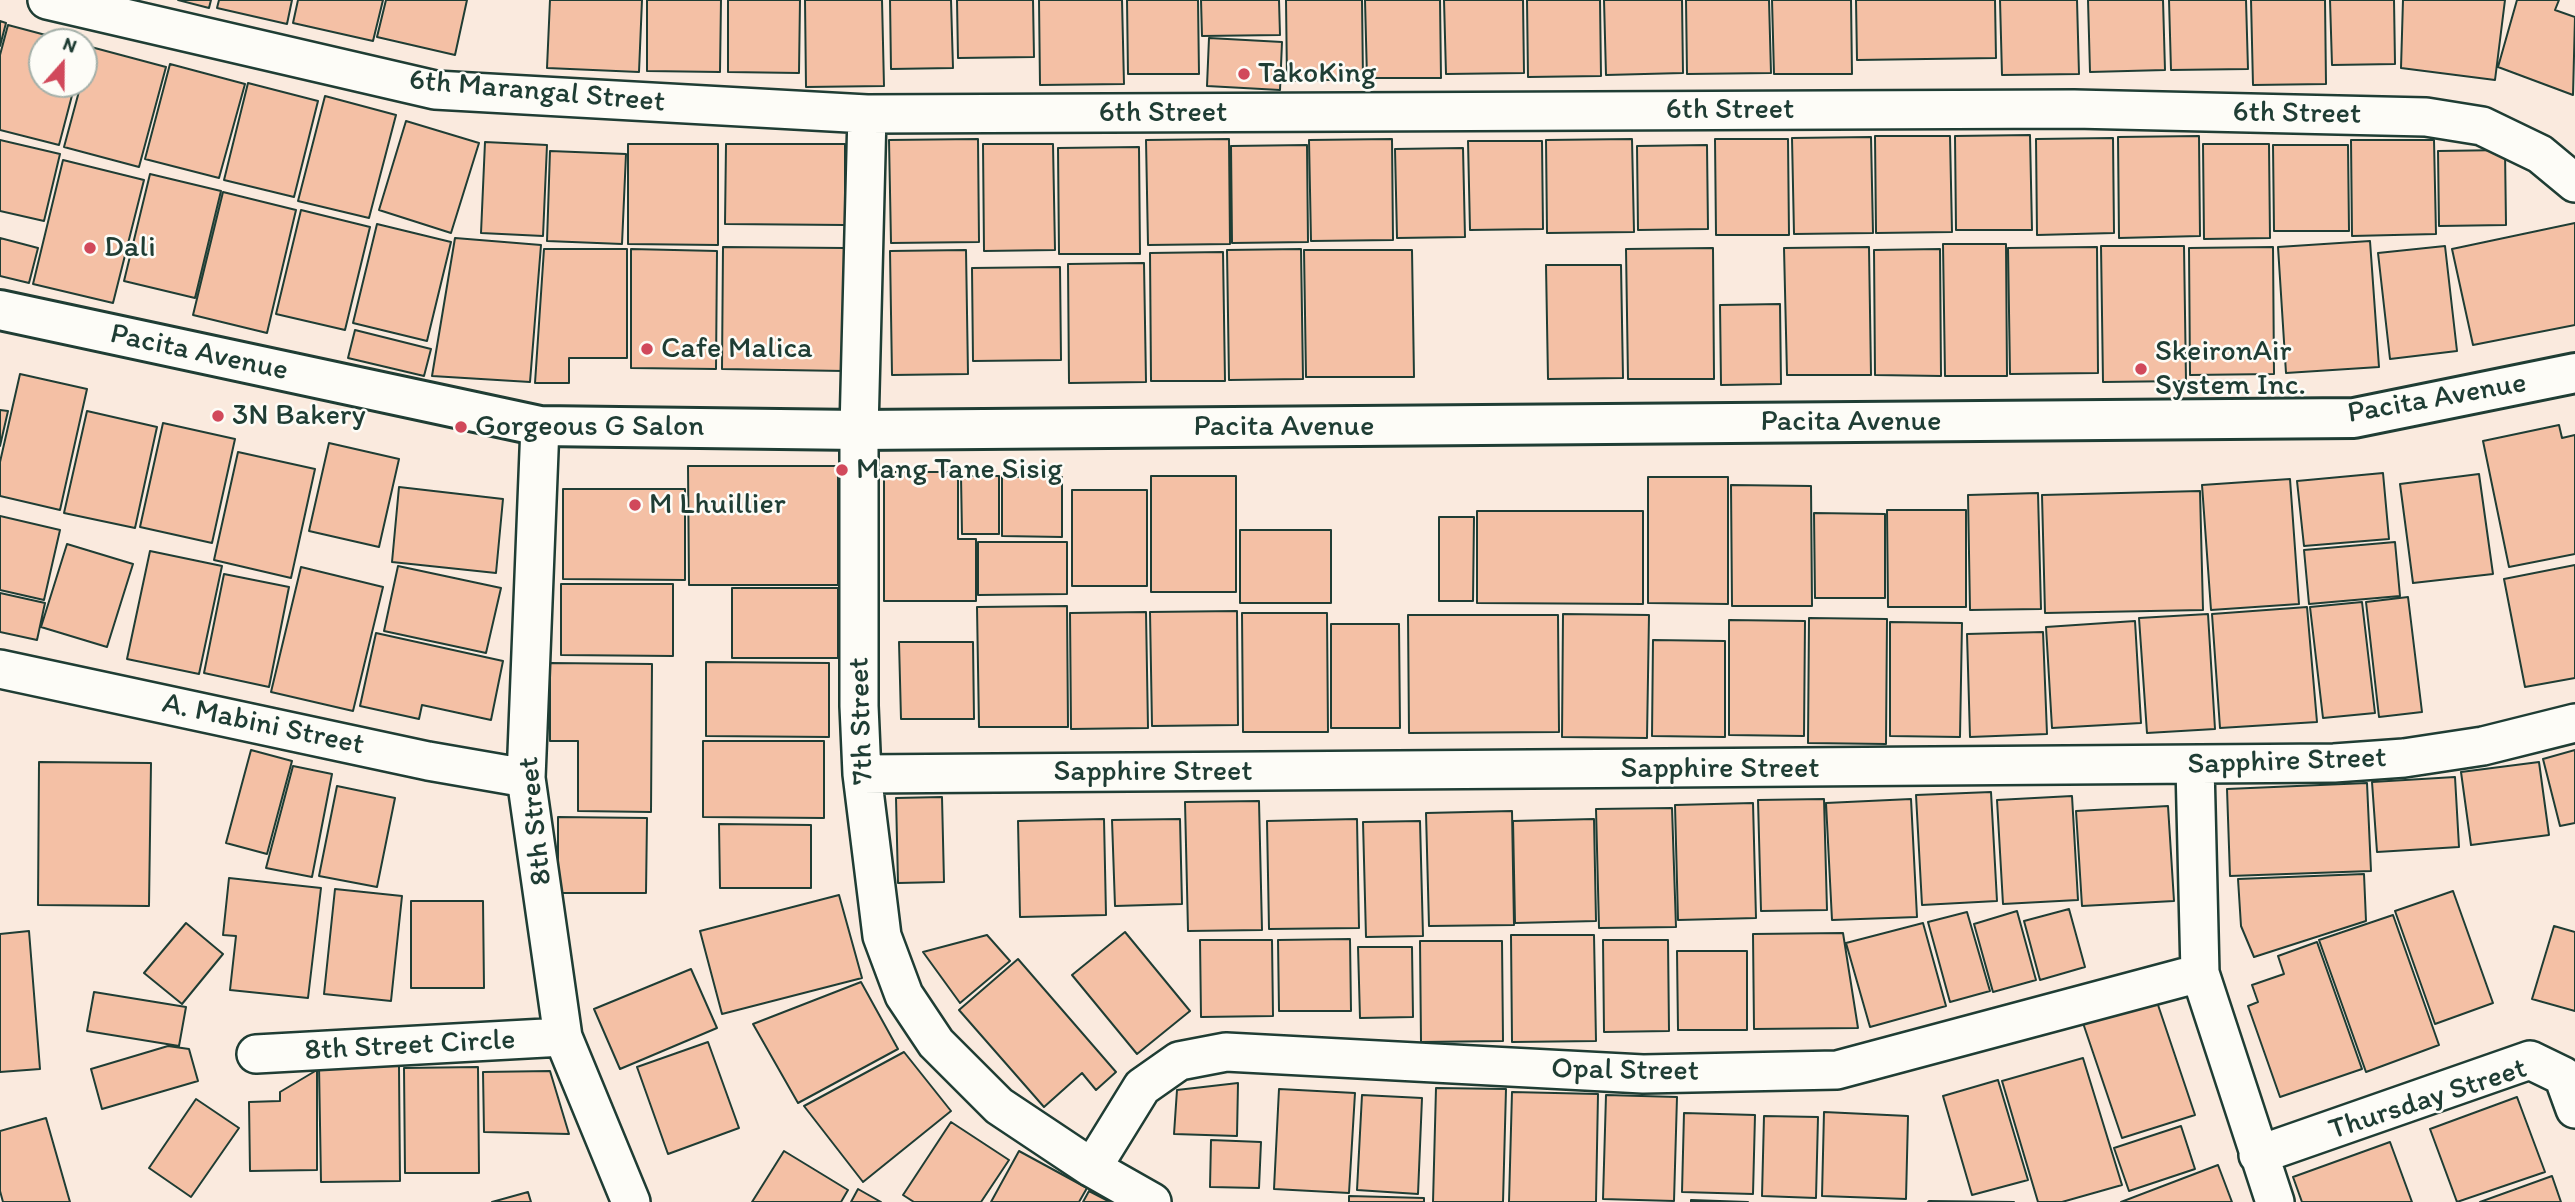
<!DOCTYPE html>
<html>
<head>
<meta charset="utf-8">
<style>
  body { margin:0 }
  #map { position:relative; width:2575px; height:1202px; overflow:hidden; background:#faeade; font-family:Itim,sans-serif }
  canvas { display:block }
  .north { position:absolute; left:28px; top:28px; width:70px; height:70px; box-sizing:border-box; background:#fdfcf7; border:2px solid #a4b0a9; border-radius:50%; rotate:21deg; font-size:19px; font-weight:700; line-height:28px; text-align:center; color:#1f3d34 }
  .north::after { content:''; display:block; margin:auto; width:24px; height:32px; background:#d1495b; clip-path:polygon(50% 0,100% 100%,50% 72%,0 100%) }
</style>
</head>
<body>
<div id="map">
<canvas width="2575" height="1202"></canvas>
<div class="north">N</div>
</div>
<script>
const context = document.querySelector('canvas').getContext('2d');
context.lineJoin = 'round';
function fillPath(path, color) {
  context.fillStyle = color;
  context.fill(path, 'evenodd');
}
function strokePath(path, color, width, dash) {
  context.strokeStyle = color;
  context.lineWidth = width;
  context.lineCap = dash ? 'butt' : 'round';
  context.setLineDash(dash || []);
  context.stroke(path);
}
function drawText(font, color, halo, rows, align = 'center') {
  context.font = font + ' Itim,sans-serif';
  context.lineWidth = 5;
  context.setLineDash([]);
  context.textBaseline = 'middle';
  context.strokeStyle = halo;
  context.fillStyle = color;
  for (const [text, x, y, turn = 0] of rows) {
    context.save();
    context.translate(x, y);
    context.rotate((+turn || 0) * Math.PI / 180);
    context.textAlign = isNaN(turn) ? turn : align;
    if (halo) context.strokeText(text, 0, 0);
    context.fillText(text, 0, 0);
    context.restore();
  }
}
const building = new Path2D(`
  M178 0H211L209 8Z
  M219 0H292L287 24 217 8Z
  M298 0H383L373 41 293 23Z
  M386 0H467L455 55 377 37Z
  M550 0H642L639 72 547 68Z
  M647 0H721L720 72 647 71Z
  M728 0H800L799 73 728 72Z
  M805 0H882L884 86 806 87Z
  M890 0H951L953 68 891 69Z
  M957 0H1033L1034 57 958 58Z
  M1039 0H1122L1124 84 1040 85Z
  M1127 0H1198L1199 74H1128Z
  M1201 0H1279L1280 35 1202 36Z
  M1286 0H1362L1363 79 1287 81Z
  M1365 0H1440L1441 78H1367Z
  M1444 0H1523L1524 73 1446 74Z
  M1527 0H1600L1601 76 1528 77Z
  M1604 0H1682L1683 73 1606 75Z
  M1686 0H1769L1771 73 1687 74Z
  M1772 0H1851L1852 74H1774Z
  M1856 0H1995L1996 58 1857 60Z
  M2000 0H2077L2079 74 2002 75Z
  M2088 0H2163L2165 70 2090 72Z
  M2169 0H2246L2248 69 2171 70Z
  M2251 0H2325L2326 84 2253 85Z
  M2330 0H2394L2395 64 2332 65Z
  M2403 0H2505L2495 80 2401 68Z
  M2517 0H2559L2555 10 2575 17 2573 95 2498 67Z
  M0 21 6 23 0 46Z
  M8 25 72 42H42V84H75L59 145 0 130V55Z
  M1209 38 1282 42 1280 90 1207 86Z
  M91 47 166 67 139 167 64 147 81 84H84V72Z
  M170 64 245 84 219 178 145 159Z
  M248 83 318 101 294 197 224 180Z
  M325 96 396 115 369 218 298 201Z
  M406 121 479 143 451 233 379 210Z
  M2030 135 2032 230H1956L1955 136Z
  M1875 136H1950L1952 232 1876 233Z
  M2199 136 2200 236 2119 238 2118 137Z
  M1871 137 1873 233 1794 234 1792 138Z
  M2113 138 2114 233 2037 235 2036 139Z
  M978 139 979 242 891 243 889 140Z
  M1229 139 1230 244 1148 245 1146 140Z
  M1392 139 1393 240 1311 241 1309 140Z
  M1632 139 1634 232 1547 233 1546 140Z
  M1715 139H1788L1789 235H1716Z
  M0 140 60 154 44 221 0 211Z
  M2351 140H2434L2436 234 2352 236Z
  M1468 141H1542L1543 229 1470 230Z
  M485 142 547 145 543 236 481 233Z
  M628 144H718V245L628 244Z
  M726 144H845V225L725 224Z
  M983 144H1053L1055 250 984 251Z
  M2203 144H2269L2270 238 2204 239Z
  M1307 145 1308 242 1232 243 1231 146Z
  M1707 145 1708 229 1638 230 1637 146Z
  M2273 145H2348L2349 231H2274Z
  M1139 147 1140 254H1059L1058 148Z
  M1463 148 1465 237 1397 238 1395 149Z
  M2505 150 2506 225 2439 226 2438 151Z
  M550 151 626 154 622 244 547 241Z
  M63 160 144 180 113 303 33 284Z
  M150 174 221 191 195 298 124 281Z
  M223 192 296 210 267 333 193 315Z
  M301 210 370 227 345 330 276 314Z
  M2575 223V325L2473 345 2452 249Z
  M377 224 451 242 427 341 353 323Z
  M0 238 38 248 29 283 0 276Z
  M455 238 541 245 530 382 432 376Z
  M2370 241 2379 367 2286 373 2278 247Z
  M1943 244H2006L2007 376H1945Z
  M2101 246H2184L2186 381 2103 382Z
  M2445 246 2457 351 2390 359 2378 253Z
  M723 247 845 248 844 371 722 369Z
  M1869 247 1871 375H1787L1784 248Z
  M2097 247 2098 373 2010 374 2008 248Z
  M2273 247 2274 374 2190 375 2189 248Z
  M1713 248 1714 379H1628L1626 249Z
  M544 249H627V358H569V383H535Z
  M631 249 717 251 716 369 631 368Z
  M1301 249 1303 379 1229 380 1227 250Z
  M1940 249 1941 376 1875 375 1874 250Z
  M966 250 968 374 892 375 890 251Z
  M1304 250H1412L1414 377H1306Z
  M1223 252 1225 381H1151L1150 253Z
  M1144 263 1146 382 1069 383 1068 264Z
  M1546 265H1621L1623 378 1548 379Z
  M1060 267 1061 360 973 361 972 268Z
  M1780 304 1781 384 1721 385 1720 305Z
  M355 330 431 349 424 376 348 358Z
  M20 374 87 389 60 510 0 496V462Z
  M0 410 8 411 0 446Z
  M87 411 157 427 135 528 64 513Z
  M163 423 235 439 212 543 140 527Z
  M2559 425 2562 438 2575 435V554L2509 567 2483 441Z
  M329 443 399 459 379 547 309 531Z
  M238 452 315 469 291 578 214 560Z
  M688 466H838V585H689Z
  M884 472H958V539H976V601H884Z
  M2383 473 2389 539 2304 546 2297 481Z
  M2479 474 2493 574 2413 583 2400 484Z
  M961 476H999V534H962Z
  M1151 476H1236V592H1151Z
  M1002 477H1062V537L1002 536Z
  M1648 477H1728V604L1648 603Z
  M2290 479 2299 604 2211 610 2202 485Z
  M1731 485 1811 486 1812 606H1732Z
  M399 487 503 499 496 573 392 562Z
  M563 489H685V580L563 579Z
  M1072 490H1147V586H1072Z
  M2200 491 2203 610 2045 613 2042 495Z
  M2038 493 2041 609 1970 610 1968 495Z
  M1887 510H1966V607H1888Z
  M1477 511H1643V604L1477 603Z
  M1814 513 1885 514V598H1815Z
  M0 516 60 530 44 600 0 590Z
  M1439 517H1474L1473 601H1439Z
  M1240 530H1331V603H1240Z
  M978 542H1067V594L978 595Z
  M2395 542 2400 596 2309 604 2304 550Z
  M67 544 133 564 107 647 41 627Z
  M150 551 222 566 199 674 127 659Z
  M2575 565V678L2525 687 2504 579Z
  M398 566 501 588 486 653 384 631Z
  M301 567 383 587 353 711 271 692Z
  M224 574 289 587 269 687 204 673Z
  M561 584H673V656L561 655Z
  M732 588H838V658H732Z
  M0 593 45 603 37 640 0 632Z
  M2408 597 2422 712 2379 717 2366 602Z
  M2362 602 2375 713 2323 718 2310 607Z
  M1067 606 1068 727H979L977 607Z
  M2307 607 2317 722 2220 728 2212 614Z
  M1237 611 1238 725 1152 726 1150 612Z
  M1146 612 1148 728 1071 729 1070 613Z
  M1242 613H1327L1328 732H1243Z
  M1563 614 1649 615 1647 738 1562 737Z
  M2208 614 2215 729 2147 733 2139 618Z
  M1408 615H1558L1559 732 1409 733Z
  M1809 618 1887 619 1886 744 1808 743Z
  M1729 620 1805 621 1804 736 1729 735Z
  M2135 621 2141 723 2052 728 2046 627Z
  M1890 622 1962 623 1960 737 1890 736Z
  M1331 624H1399L1400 728H1331Z
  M2043 632 2047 734 1970 737 1967 634Z
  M376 633 503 661 491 720 422 705 419 719 360 706Z
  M1653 640 1725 641V737L1652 736Z
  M899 642H973L974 719H901Z
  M706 662 829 663V737L706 736Z
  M550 663 652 664 651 812 578 811V741H550Z
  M703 741H824V818L703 817Z
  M251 750 292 761 267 854 226 843Z
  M2575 750V823L2560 826 2543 759Z
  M39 762 151 763 149 906 38 905Z
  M2539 762 2549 835 2471 845 2461 772Z
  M293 766 332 774 312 877 266 868Z
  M2455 777 2459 847 2377 852 2372 782Z
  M2367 783 2371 871 2230 876 2227 789Z
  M337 786 395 798 377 887 319 876Z
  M1991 792 1997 901 1922 905 1916 795Z
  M2072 796 2078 900 2003 904 1997 800Z
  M942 797 944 882 898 883 896 798Z
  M1824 799 1827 910 1761 911 1758 800Z
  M1911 799 1917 917 1832 920 1826 803Z
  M1259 801 1262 930 1188 931 1185 802Z
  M1753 803 1756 918 1678 920 1675 805Z
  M2168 806 2174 901 2082 906 2076 811Z
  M1672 808 1676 927 1599 928 1596 809Z
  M1512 811 1514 925 1429 926 1426 813Z
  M558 817 647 818 646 893H558Z
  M1104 819 1106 915 1020 917 1018 821Z
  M1180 819 1182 904 1115 906 1112 820Z
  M1357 819 1359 928 1269 929 1267 821Z
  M1594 819 1596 921 1515 923 1513 821Z
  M1420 821 1423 936 1366 937 1363 822Z
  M719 824 811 825V888H720Z
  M2364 874 2366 921 2254 957 2241 926 2238 879Z
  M229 878 321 888 308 998 230 990 236 936 223 935Z
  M335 889 402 896 391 1001 324 994Z
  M2453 891 2493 1003 2435 1024 2395 911Z
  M839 895 862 978 722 1014 700 931Z
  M411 901H483L484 988H411Z
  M2069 909 2085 967 2040 980 2024 921Z
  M2017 911 2036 980 1993 992 1974 924Z
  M1967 912 1990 991 1950 1002 1928 922Z
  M2393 915 2439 1045 2366 1072 2319 940Z
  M186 923 223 954 182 1004 144 973Z
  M1923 923 1946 1006 1870 1027 1846 943Z
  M2554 926 2575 932V1011L2532 999Z
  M29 931 40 1069 0 1072V934Z
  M1125 932 1190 1011 1137 1054 1072 975Z
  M1843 933 1858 1028 1754 1029 1753 934Z
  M987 935 1010 961 960 1003 923 952Z
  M1511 935H1594L1596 1041 1512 1042Z
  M1350 939 1351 1011H1279L1278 940Z
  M1200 940H1272L1273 1016 1201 1017Z
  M1603 940H1668L1669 1031 1604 1032Z
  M1420 941H1502L1503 1041 1421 1042Z
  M2317 942 2362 1069 2280 1097 2248 1006 2258 1002 2252 985 2284 974 2278 956Z
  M1358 947H1412L1413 1017 1360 1018Z
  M1677 951H1747V1030H1678Z
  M1018 959 1116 1072 1096 1090 1082 1073 1044 1107 959 1010Z
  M691 969 717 1028 620 1069 594 1009Z
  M861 982 898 1049 798 1103 753 1024Z
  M94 992 186 1007 179 1046 87 1031Z
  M2156 999 2195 1115 2122 1138 2083 1023Z
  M708 1042 739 1128 668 1154 637 1067Z
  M168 1046 189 1049 198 1081 102 1109 91 1069Z
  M904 1052 951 1111 863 1182 804 1106Z
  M2083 1058 2122 1185 2062 1202H2038L2002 1081Z
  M319 1066H399L400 1181 321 1182Z
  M478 1067 479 1173H405L404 1068Z
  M317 1070V1170L250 1171 249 1102 280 1101V1092Z
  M550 1071 569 1134 484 1132 483 1072Z
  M1998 1080 2028 1180 1972 1195 1943 1096Z
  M1238 1083 1237 1136 1174 1134 1177 1090Z
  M1436 1088 1506 1089 1503 1202H1433Z
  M1279 1089 1355 1093 1349 1193 1274 1189Z
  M1512 1092 1598 1094 1596 1202H1509Z
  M1362 1095 1422 1098 1418 1194 1357 1190Z
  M1606 1095 1677 1097 1674 1201 1603 1199Z
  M2517 1097 2545 1172 2457 1202 2430 1129Z
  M196 1099 239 1128 191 1197 149 1168Z
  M1824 1112 1908 1116 1906 1199 1822 1196Z
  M1684 1113 1755 1115 1753 1194 1682 1192Z
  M1764 1116 1818 1117 1816 1198 1762 1196Z
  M46 1118 70 1202H3L0 1191V1131Z
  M951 1122 1009 1160 981 1202H914L903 1195Z
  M2181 1126 2195 1169 2129 1191 2114 1148Z
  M1211 1140 1261 1142 1259 1188 1210 1187Z
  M2390 1142 2412 1202H2302L2293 1177Z
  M784 1151 848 1190 841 1202H752Z
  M1019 1151 1087 1188 1079 1202H991Z
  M2218 1165 2232 1202H2121Z
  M2552 1176 2561 1202H2480Z
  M858 1189 881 1202H851Z
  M1089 1191 1110 1202H1083Z
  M528 1192 531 1202H492Z
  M1349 1196 1424 1198V1202H1349Z
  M1691 1200 1748 1202H1691Z
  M1929 1201 2014 1202H1928Z`);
fillPath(building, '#f4c0a5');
strokePath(building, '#1f3d34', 2);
const street = new Path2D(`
  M47 0 435 90 867 114 2074 109 2426 117 2482 126 2540 154 2575 183
  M867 114 859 430V706L862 774 882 936 904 995 936 1043 999 1106 1092 1168 1152 1202
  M540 426 526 778 563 1037 631 1202
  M0 669 428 761 526 778
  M2195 766 2200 973 2275 1202
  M862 774 2334 763 2404 758 2483 746 2575 723
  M256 1054 563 1037
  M2258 1155 2530 1060 2563 1076 2575 1109
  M1092 1168 1142 1087 1179 1061 1226 1052 1643 1074 1837 1070 2200 973`);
const secondary = new Path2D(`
  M0 310 540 426 859 430 2354 418 2575 373`);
strokePath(street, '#1f3d34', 42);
strokePath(secondary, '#1f3d34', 44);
strokePath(street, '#fdfcf7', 37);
strokePath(secondary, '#fdfcf7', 38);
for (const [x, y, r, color] of [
  [1244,74,7,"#d1495b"],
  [90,248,7,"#d1495b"],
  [647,349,7,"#d1495b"],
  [2141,369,7,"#d1495b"],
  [218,416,7,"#d1495b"],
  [461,427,7,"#d1495b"],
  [842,470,7,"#d1495b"],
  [635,505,7,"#d1495b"]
]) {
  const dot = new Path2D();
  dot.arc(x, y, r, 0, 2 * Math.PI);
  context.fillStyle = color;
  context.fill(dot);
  strokePath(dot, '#fdfcf7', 2.5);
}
drawText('30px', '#1f3d34', '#fdfcf7', [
  ["TakoKing",1258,74],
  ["Dali",104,248],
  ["Cafe Malica",661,349],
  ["SkeironAir",2155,352],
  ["System Inc.",2155,386],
  ["3N Bakery",232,416],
  ["Gorgeous G Salon",475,427],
  ["Mang Tane Sisig",856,470],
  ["M Lhuillier",649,505]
], 'left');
drawText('30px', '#1f3d34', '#fdfcf7', [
  ["6th Marangal Street",537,92,5],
  ["6th Street",1730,110],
  ["6th Street",1163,113],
  ["6th Street",2297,114,1],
  ["Pacita Avenue",199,353,12],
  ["Pacita Avenue",2437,399,-10],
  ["Pacita Avenue",1851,422],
  ["Pacita Avenue",1284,427],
  ["7th Street",862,721,-92],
  ["A. Mabini Street",263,725,12],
  ["Sapphire Street",2287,762,-2],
  ["Sapphire Street",1720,769],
  ["Sapphire Street",1153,772],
  ["8th Street",536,821,-96],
  ["8th Street Circle",410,1046,-3],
  ["Opal Street",1625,1071,1],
  ["Thursday Street",2428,1100,-18]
]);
</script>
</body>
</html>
